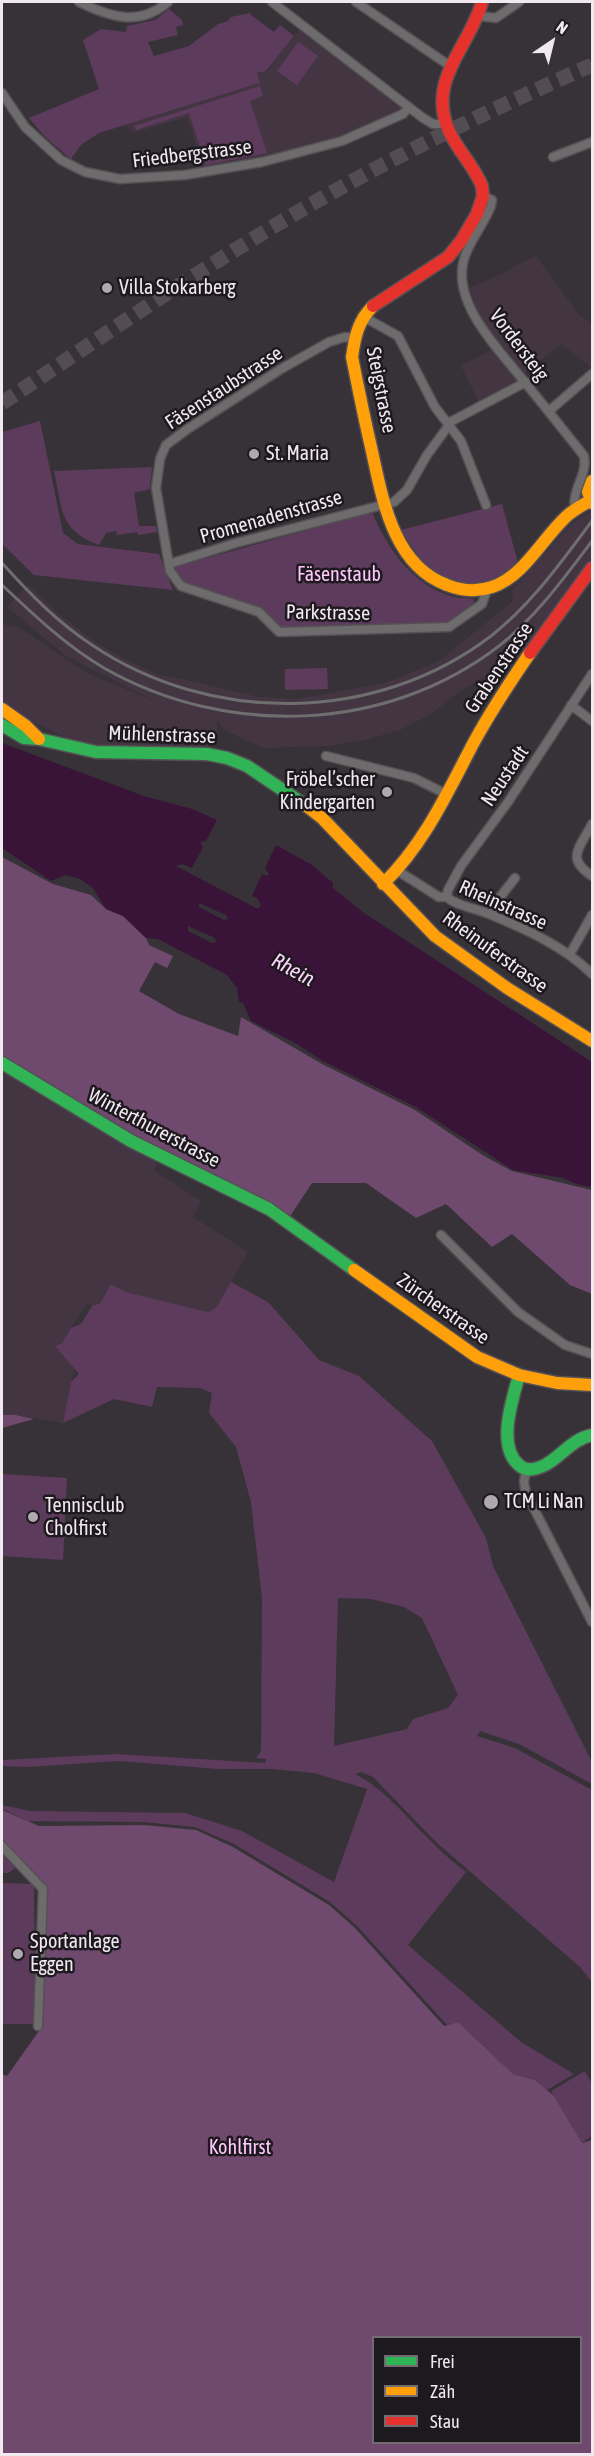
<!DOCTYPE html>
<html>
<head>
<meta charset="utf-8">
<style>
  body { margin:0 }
  #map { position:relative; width:594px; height:2456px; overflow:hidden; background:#373237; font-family:"Asap Condensed",sans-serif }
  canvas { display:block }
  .frame { position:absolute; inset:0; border:3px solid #f0e9f0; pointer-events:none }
  .legend { position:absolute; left:372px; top:2336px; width:210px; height:108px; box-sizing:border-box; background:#1e191e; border:2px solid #726c72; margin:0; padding:8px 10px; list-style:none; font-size:18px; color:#f0e9f0 }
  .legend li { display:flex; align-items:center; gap:12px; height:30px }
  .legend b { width:30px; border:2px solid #726c72 }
  .north { position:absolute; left:522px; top:12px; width:60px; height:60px; -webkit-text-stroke:4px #1e191e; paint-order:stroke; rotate:35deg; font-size:16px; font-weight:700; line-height:24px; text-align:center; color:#f0e9f0 }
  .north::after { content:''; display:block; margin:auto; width:21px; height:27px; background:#f0e9f0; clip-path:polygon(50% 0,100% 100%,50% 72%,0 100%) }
</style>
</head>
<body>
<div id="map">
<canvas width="594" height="2456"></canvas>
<div class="frame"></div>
<ul class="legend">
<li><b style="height:8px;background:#30b455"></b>Frei</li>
<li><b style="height:8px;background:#ff9f0a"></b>Zäh</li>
<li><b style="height:8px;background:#e5322d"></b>Stau</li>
</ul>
<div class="north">N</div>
</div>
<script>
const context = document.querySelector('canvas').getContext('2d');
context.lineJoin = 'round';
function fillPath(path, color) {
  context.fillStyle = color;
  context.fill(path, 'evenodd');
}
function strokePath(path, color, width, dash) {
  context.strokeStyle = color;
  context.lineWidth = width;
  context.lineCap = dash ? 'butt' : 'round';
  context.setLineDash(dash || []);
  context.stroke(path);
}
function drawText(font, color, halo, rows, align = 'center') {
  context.font = font + ' "Asap Condensed",sans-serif';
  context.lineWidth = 5;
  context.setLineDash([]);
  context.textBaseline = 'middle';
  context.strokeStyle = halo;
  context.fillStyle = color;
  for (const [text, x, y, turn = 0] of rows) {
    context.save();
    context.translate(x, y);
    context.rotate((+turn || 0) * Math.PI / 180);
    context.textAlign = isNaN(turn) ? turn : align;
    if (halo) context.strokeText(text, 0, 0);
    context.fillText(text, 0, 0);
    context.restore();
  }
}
fillPath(new Path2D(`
  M303 25 409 107 378 126 262 162 204 168 187 117 133 133 126 125 260 83 257 73 267 71Z
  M536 256 579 315 592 323V368L561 344 525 373 490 333 477 310 469 288 513 269 512 267Z
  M493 349 522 382 480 404 461 366Z
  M591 512H592V558L518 656 493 683 483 678 459 692 431 714 400 730 364 740 328 746 263 748 226 731 217 720V744L199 750H110L65 737 17 715 2 699V624L20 628 85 672 157 702 66 656 7 607 28 585 60 615 91 639 122 658 161 676H169L259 697 297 699 385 683 439 661 513 601 512 590 568 528 577 519Z
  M2 1064 159 1155 154 1170 201 1201 193 1217 248 1252 216 1308 209 1312 124 1293 111 1284 100 1302 92 1306 87 1303 62 1342 55 1346 66 1358 76 1361 63 1423 16 1415H2Z`), '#443543');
fillPath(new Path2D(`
  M169 9 182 20 183 25 176 27 178 35 148 42 154 56 189 46 218 24 228 21 231 17 250 13 251 15 274 32 280 25 294 36 266 71 257 73 260 83 99 133 81 145 71 159 46 138 29 118 99 89 83 40 101 29 126 32 127 26 155 20Z
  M298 42 318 56 297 85 277 71Z
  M260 86 263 96 250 101 267 153 206 165 189 113 136 130 134 126Z
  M40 421 63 533 78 544 159 554 173 590 34 575 2 544V432Z
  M152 467 150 489 134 493 139 526H156L157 532 138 535 137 532 117 535 116 531 106 533 99 545C58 530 63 509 54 471Z
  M502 504 518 563C498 583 467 592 440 577 423 568 412 546 401 530Z
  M372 512C386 545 409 581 445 594 453 598 464 598 473 599L475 607 446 624 281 629 261 609 182 584 176 577 175 567Z
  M327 668 328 689 285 690V669Z
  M231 1282 268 1302 319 1360 359 1376 432 1441 486 1538 493 1566 592 1762V1784L519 1744 480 1731 477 1736 515 1748 592 1790V1982L580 1967 436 1842 373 1777 361 1772 355 1774C385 1789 406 1817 430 1840 441 1852 453 1862 466 1872L408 1945 521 2042 574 2074 547 2090 535 2080 513 2074 458 2022 447 2025 357 1926 330 1902 234 1844 195 1827 144 1822 28 1821 2 1809V1805L30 1811 185 1813 242 1831 334 1882 367 1789 314 1773 272 1769H218L120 1761 27 1767 2 1766V1760L117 1754 265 1763 266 1759 256 1758 261 1751 262 1599 251 1502 236 1447 209 1413 212 1393 200 1388 157 1387 152 1407 114 1399 63 1423 71 1382 79 1374 55 1346 62 1343 71 1328 81 1324 92 1306 100 1303 111 1284 125 1292 208 1312 216 1308ZM338 1598 371 1599 404 1607 422 1618 458 1695 448 1708 413 1719 407 1729 334 1746Z
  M2 1474 67 1478 63 1560 2 1556Z
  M2 1851 18 1866 8 1873H2Z
  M2 1883 34 1884 35 2024H2Z
  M585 2071 592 2084V2136L582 2143 551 2091Z`), '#5d3b5c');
fillPath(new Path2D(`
  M2 857 53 884 91 895 106 909 123 916 146 938 149 945 173 956 167 968 155 962 139 991 179 1014 238 1036 241 1017 324 1065 415 1110 484 1156 512 1171 592 1190V1294L570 1285 512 1234 492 1247 446 1204 416 1218 366 1183H312L287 1221 131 1141 2 1064Z
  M2 1415H16L34 1419 2 1428Z
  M2 1810 39 1826 144 1825 196 1830 233 1847 329 1905 354 1927 444 2026 458 2022 513 2074 535 2080 554 2096 582 2143 592 2140V2454H2V2074L7 2076 41 2028 38 1878 2 1844ZM374 2338H580V2442H374Z`), '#6f496e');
fillPath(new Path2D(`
  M2 743 144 796 192 809 217 820 206 841 200 842 203 847 192 868 182 864 176 866 256 908H259L261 905 257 898 252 896 262 874 267 876 269 874 265 868 276 845 312 865 333 883V888L364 913 592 1062V1187L576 1184 563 1178 513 1170 416 1107 323 1061 295 1043 251 1021 243 1003 239 1002 237 988 227 975 158 939 146 938 123 916 106 909 93 888 80 879 66 875 51 881 2 848ZM199 903 226 915 228 919 224 920 199 907ZM188 926 215 938 216 942 212 943 188 931Z`), '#391438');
strokePath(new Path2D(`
  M2 403C101 337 200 269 303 209 396 155 494 108 592 65`), '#534d53', 15, [15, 8]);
const street = new Path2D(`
  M79 2C110 17 139 27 168 2
  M272 2 423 118 433 124H445
  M356 2 450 66
  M479 16 496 18 519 2
  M2 93 25 127 61 160 85 172 120 179 185 175 262 162 342 141 403 114 409 107
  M553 157 592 142
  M483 196 492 200 491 206C483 227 462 249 462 272 460 313 504 355 527 385 546 408 565 432 584 456 588 475 571 490 575 510
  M362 316 398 336 435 407 461 441 486 505
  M352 338 345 337 329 342 281 369 186 430 166 445 160 459 156 488 170 571 181 586 259 612 279 632 449 627 482 604 487 590
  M549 411 592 374
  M169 564 236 543 394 502 407 490 427 455 452 421 526 382
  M571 705 592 721
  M326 756 414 778 446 794
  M592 824C580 848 565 858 592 876
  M398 871 439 897H447C454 905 478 909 489 914 525 929 564 946 592 974
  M447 897 448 890 461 866 508 802 592 674
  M491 914 501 896 515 878
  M570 954 592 915
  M441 1235 518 1312 565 1345 592 1354
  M526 1470 524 1482 526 1493 592 1622
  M2 1846 43 1889 38 2026`);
const fast = new Path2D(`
  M2 725 24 738 39 739 96 752 207 754 227 758 247 766 308 807
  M2 1063 131 1141 269 1209 354 1270
  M519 1375C513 1398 496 1446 519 1465 526 1472 537 1469 545 1465 562 1456 572 1439 592 1435`);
const slow = new Path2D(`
  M373 306C358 321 355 336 352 357 358 387 364 417 371 447 382 496 392 565 447 585 462 591 477 592 492 587 525 576 543 537 568 515 575 509 583 505 591 500
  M592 481 588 492 592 503
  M2 709 26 726 39 739
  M308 807 322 818 435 936 507 988 592 1041
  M383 884C425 843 447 793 474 742 491 711 510 682 530 653
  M354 1270 477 1357 519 1375 557 1383 592 1385`);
const jam = new Path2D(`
  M373 306 448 257 461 241 477 214 483 196 482 186C474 166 458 151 449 131 426 79 470 47 482 2
  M530 653 592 568`);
strokePath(street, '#545054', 11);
strokePath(fast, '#545054', 15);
strokePath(slow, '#545054', 15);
strokePath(jam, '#545054', 15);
strokePath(street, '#6d6b6b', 8);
strokePath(fast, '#30b455', 12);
strokePath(slow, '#ff9f0a', 12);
strokePath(jam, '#e5322d', 12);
strokePath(new Path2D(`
  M2 563C29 593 57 622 92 645 211 725 376 724 491 636 532 604 561 562 592 521
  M2 585C34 615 66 646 104 668 227 738 386 733 499 646 536 617 564 578 592 541`), '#6f6e6e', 3);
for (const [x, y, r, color] of [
  [107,288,6,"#afa9af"],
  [254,454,6,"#afa9af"],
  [387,792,6,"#afa9af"],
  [491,1502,8,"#afa9af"],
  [33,1517,6,"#afa9af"],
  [18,1954,6,"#afa9af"]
]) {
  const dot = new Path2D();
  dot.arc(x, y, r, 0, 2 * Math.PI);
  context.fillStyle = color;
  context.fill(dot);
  strokePath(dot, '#1e191e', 2);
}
drawText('20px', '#f0e9f0', '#1e191e', [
  ["Friedbergstrasse",192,154,-7],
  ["Vordersteig",519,345,53],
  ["Fäsenstaubstrasse",224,388,-33],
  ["Steigstrasse",381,390,79],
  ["Promenadenstrasse",271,517,-16],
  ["Parkstrasse",328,613,1],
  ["Grabenstrasse",499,668,-56],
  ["Mühlenstrasse",162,735,2],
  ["Neustadt",505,776,-56],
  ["Rheinstrasse",503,905,24],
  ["Rheinuferstrasse",495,952,36],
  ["Winterthurerstrasse",154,1128,28],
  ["Zürcherstrasse",443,1309,35]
]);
drawText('20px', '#f0e9f0', '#1e191e', [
  ["Villa Stokarberg",119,288],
  ["St. Maria",266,454],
  ["Fröbel’scher",375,780,"right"],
  ["Kindergarten",375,803,"right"],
  ["TCM Li Nan",504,1502],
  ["Tennisclub",45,1506],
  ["Cholfirst",45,1529],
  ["Sportanlage",30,1942],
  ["Eggen",30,1965]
], 'left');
drawText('20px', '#fec8fc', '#1e191e', [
  ["Fäsenstaub",339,575],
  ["Kohlfirst",240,2148]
]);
drawText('italic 21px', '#fed5fc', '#1e191e', [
  ["Rhein",293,970,29]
]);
</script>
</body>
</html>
